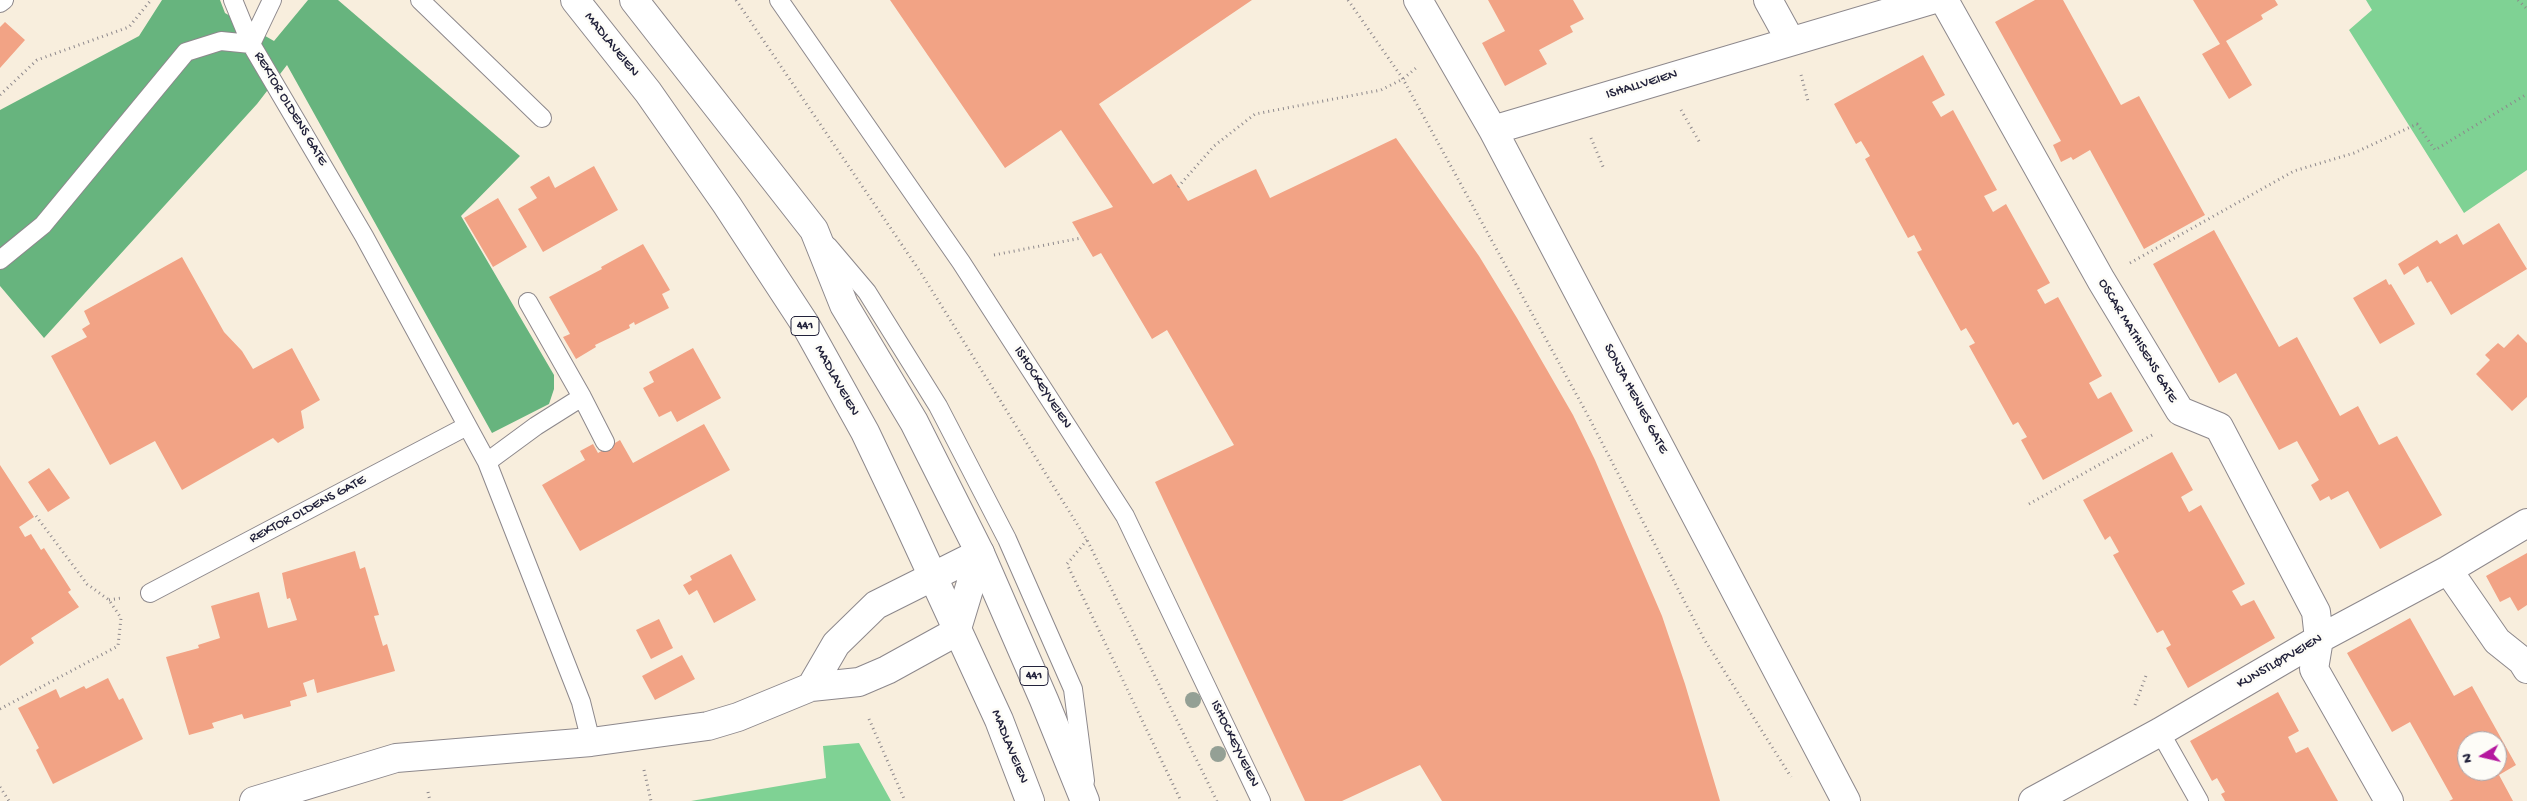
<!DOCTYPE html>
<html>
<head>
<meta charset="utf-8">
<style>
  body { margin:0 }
  #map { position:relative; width:2527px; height:801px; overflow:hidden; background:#f8eedd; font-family:"Gochi Hand",sans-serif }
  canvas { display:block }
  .north { position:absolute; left:2457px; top:731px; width:50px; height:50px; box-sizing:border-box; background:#fdfcf7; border:1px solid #a5a5ac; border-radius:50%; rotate:261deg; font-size:14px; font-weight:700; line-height:20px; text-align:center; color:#22223b }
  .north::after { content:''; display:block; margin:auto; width:18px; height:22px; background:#b5179e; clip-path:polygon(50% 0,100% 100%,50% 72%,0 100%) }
</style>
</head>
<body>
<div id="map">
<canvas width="2527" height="801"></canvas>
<div class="north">N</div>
</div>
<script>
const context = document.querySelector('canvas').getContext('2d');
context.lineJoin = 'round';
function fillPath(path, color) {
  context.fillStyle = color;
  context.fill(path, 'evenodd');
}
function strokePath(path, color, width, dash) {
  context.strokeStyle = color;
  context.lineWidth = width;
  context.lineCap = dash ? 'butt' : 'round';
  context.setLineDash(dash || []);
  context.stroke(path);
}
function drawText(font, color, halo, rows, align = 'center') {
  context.font = font + ' "Gochi Hand",sans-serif';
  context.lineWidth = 5;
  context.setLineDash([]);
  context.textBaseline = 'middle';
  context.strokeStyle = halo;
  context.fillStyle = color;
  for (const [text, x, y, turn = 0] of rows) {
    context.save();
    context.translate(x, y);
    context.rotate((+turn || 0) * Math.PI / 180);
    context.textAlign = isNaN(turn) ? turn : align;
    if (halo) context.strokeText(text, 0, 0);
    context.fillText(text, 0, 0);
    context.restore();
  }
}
fillPath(new Path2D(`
  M2366 0H2527V170L2464 213 2349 30 2372 10Z
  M859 743 891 801H691L826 778 823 746Z`), '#7fd294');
fillPath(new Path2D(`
  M162 0H220L225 13 274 41 308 0H338L520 156 461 216 554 375V389L549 404 492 433 287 65 257 104 44 338 0 286V110L139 36Z`), '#67b47e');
fillPath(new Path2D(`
  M890 0H1252L1099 104 1153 184 1171 174 1188 201 1256 169 1270 198 1396 138 1479 256 1517 318 1573 415 1595 460 1662 616 1685 684 1720 801H1442L1420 765 1342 801H1305L1155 482 1234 445 1167 330 1152 339 1101 253 1093 257 1072 222 1113 207 1061 130 1005 168Z
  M1488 0H1573L1584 19 1570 26 1573 32 1539 50 1547 64 1505 86 1482 43 1505 31Z
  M2035 0H2063L2121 105 2139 96 2205 215 2144 249 2090 150 2073 160 2071 157 2061 162 2053 145 2061 141 1995 22Z
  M2193 0H2275L2278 5 2261 15 2263 19 2226 41 2252 85 2229 99 2202 54 2220 44Z
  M5 22 25 40 0 68V27Z
  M1923 55 1945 95 1932 102 1941 117 1953 110 1997 190 1984 196 1993 212 2006 204 2050 283 2037 290 2045 304 2058 297 2102 376 2089 383 2098 399 2111 392 2133 431 2043 480 2021 440 2027 437 2018 422 2013 425 1969 346 1975 343 1966 328 1961 331 1917 252 1922 250 1914 235 1908 238 1865 159 1870 156 1861 141 1856 144 1834 104Z
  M594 166 618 210 543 252 518 209 537 198 530 187 549 176 555 188Z
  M498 198 527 247 493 267 464 218Z
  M2499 223 2527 269 2451 315 2431 281 2427 283 2418 266 2404 275 2398 264 2437 240 2440 244 2457 234 2463 245Z
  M2214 230 2279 347 2297 337 2340 416 2358 406 2379 445 2397 436 2442 515 2380 549 2348 491 2331 500 2329 496 2320 501 2311 485 2319 480 2297 441 2279 450 2236 373 2219 383 2153 264Z
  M643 244 670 290 662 294 669 308 635 325 634 322 629 325 630 328 595 345 596 347 576 359 563 337 570 334 549 297 602 269 601 267Z
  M182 257 224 332 242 351 253 369 292 348 320 400 301 411 304 428 278 443 273 438 182 490 155 441 110 465 51 356 87 337 82 329 90 324 84 311Z
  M2386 279 2389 285 2391 284 2415 324 2380 344 2353 298Z
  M2518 334 2527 343V397L2512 411 2476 374 2490 360 2485 355 2498 343 2504 348Z
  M693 348 721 398 677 422 671 411 659 417 643 388 654 382 649 372Z
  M704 424 730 470 580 551 542 485 585 460 580 451 593 444 598 453 620 440 633 463Z
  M2172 452 2193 490 2181 497 2189 512 2201 505 2245 584 2232 591 2241 606 2254 600 2275 638 2188 688 2166 648 2171 645 2163 630 2157 633 2113 555 2119 552 2110 536 2105 540 2083 500Z
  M0 465 34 517 19 527 25 537 31 534 41 550 44 548 71 590 68 592 79 607 31 638 34 643 0 666Z
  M49 468 70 498 48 512 28 482Z
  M355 551 360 569 365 567 379 615 374 616 383 646 387 644 395 671 317 693 314 679 303 683 307 696 290 701 291 706 244 719 242 714 212 723 214 728 189 735 166 657 199 648 198 645 220 638 211 606 259 592 268 628 297 620 290 598 287 599 282 573Z
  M2527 553V605L2518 611 2510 597 2500 602 2486 576Z
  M731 554 756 600 714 623 697 590 689 595 683 585 692 580 690 576Z
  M2410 618 2454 696 2472 686 2516 765 2499 775 2513 801H2449L2453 799 2410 722 2392 732 2347 653ZM2467 741H2497V771H2467Z
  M659 619 673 648 651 659 636 630Z
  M682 655 695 679 655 700 642 676Z
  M108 678 119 700 123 698 143 739 53 784 36 750 39 748 18 708 56 689 60 698 84 686 86 689Z
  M2278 692 2299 731 2288 737 2296 753 2308 747 2338 801H2225L2221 794 2225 792 2217 778 2212 781 2190 741Z`), '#f2a385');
const service = new Path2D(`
  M233 0 251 44
  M420 0 542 118
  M779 0 961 262 1125 516 1261 801
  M0 3 4 0
  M251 44 272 0
  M828 246 867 292 938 406 1007 539 1073 689 1085 781
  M0 260 43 225 186 52 221 41 251 44 364 236 487 462 581 702 591 742
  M528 302 582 397
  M487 462 536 426 582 397 605 442
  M150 593 467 426
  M2160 732 2199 801`);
const minor = new Path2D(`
  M1418 0 1493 130 1846 801
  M1768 0 1790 40
  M1944 0 2101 280 2180 411 2219 427 2316 612 2319 639 2314 669 2389 801
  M1493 130 1931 0
  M2448 570 2497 641 2522 661 2527 669
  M811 687 836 644 876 605 980 553
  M254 801 396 758 591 742 708 726 738 717 811 687 859 682 887 670 956 632 980 553
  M2033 801 2160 732 2319 639 2448 570 2527 523`);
const primary = new Path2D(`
  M575 0 648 92 727 205 805 324 865 432 904 514 999 720 1030 801
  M634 0 814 230 844 305 914 422 980 553 1044 700 1085 801`);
strokePath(service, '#8d888c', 20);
strokePath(minor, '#8d888c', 30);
strokePath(primary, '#8d888c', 30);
strokePath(new Path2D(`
  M736 0 921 273 1087 540 1217 801
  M1348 0 1403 79 1586 412 1704 639 1791 777
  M2518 0 2527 9
  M1801 75 1808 101
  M0 95 37 60 129 27 151 0
  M1681 110 1700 143
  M1591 138 1604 169
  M1178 187 1214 146 1255 114 1381 90 1403 79 1416 68
  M994 255 1081 238
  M2130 263 2294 171 2354 153 2417 124 2435 150 2527 94
  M2029 504 2154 434
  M1087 540 1067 564 1181 801
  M109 600 121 598
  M2135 705 2147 673
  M0 709 118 646 121 618 109 600 87 584 36 516
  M869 719 905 801
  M644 770 651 801
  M0 787 9 801
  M428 792 430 801`), '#8d888c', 3, [1, 4]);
strokePath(service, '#fff', 18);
strokePath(minor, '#fff', 28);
strokePath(primary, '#fff', 28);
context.fillStyle = '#94a095';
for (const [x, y] of [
  [1193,700],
  [1218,754]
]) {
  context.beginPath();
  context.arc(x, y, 8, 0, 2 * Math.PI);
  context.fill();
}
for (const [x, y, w] of [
  [805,326,28],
  [1034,676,28]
]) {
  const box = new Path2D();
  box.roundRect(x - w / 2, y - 9.5, w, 19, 4);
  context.fillStyle = '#fdfcf7';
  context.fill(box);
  strokePath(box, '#22223b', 1);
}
drawText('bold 12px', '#22223b', null, [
  ["441",805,326],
  ["441",1034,676]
]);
drawText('14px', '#22223b', '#fdfcf7', [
  ["MADLAVEIEN",611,45,51],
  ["ISHALLVEIEN",1642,85,-17],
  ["REKTOR OLDENS GATE",290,109,59],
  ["OSCAR MATHISENS GATE",2137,341,59],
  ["MADLAVEIEN",836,381,61],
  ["ISHOCKEYVEIEN",1042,388,57],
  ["SONJA HENIES GATE",1635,399,62],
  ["REKTOR OLDENS GATE",308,510,-28],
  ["KUNSTLØPVEIEN",2280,662,-30],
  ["ISHOCKEYVEIEN",1234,744,64],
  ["MADLAVEIEN",1009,747,68]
]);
</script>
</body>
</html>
